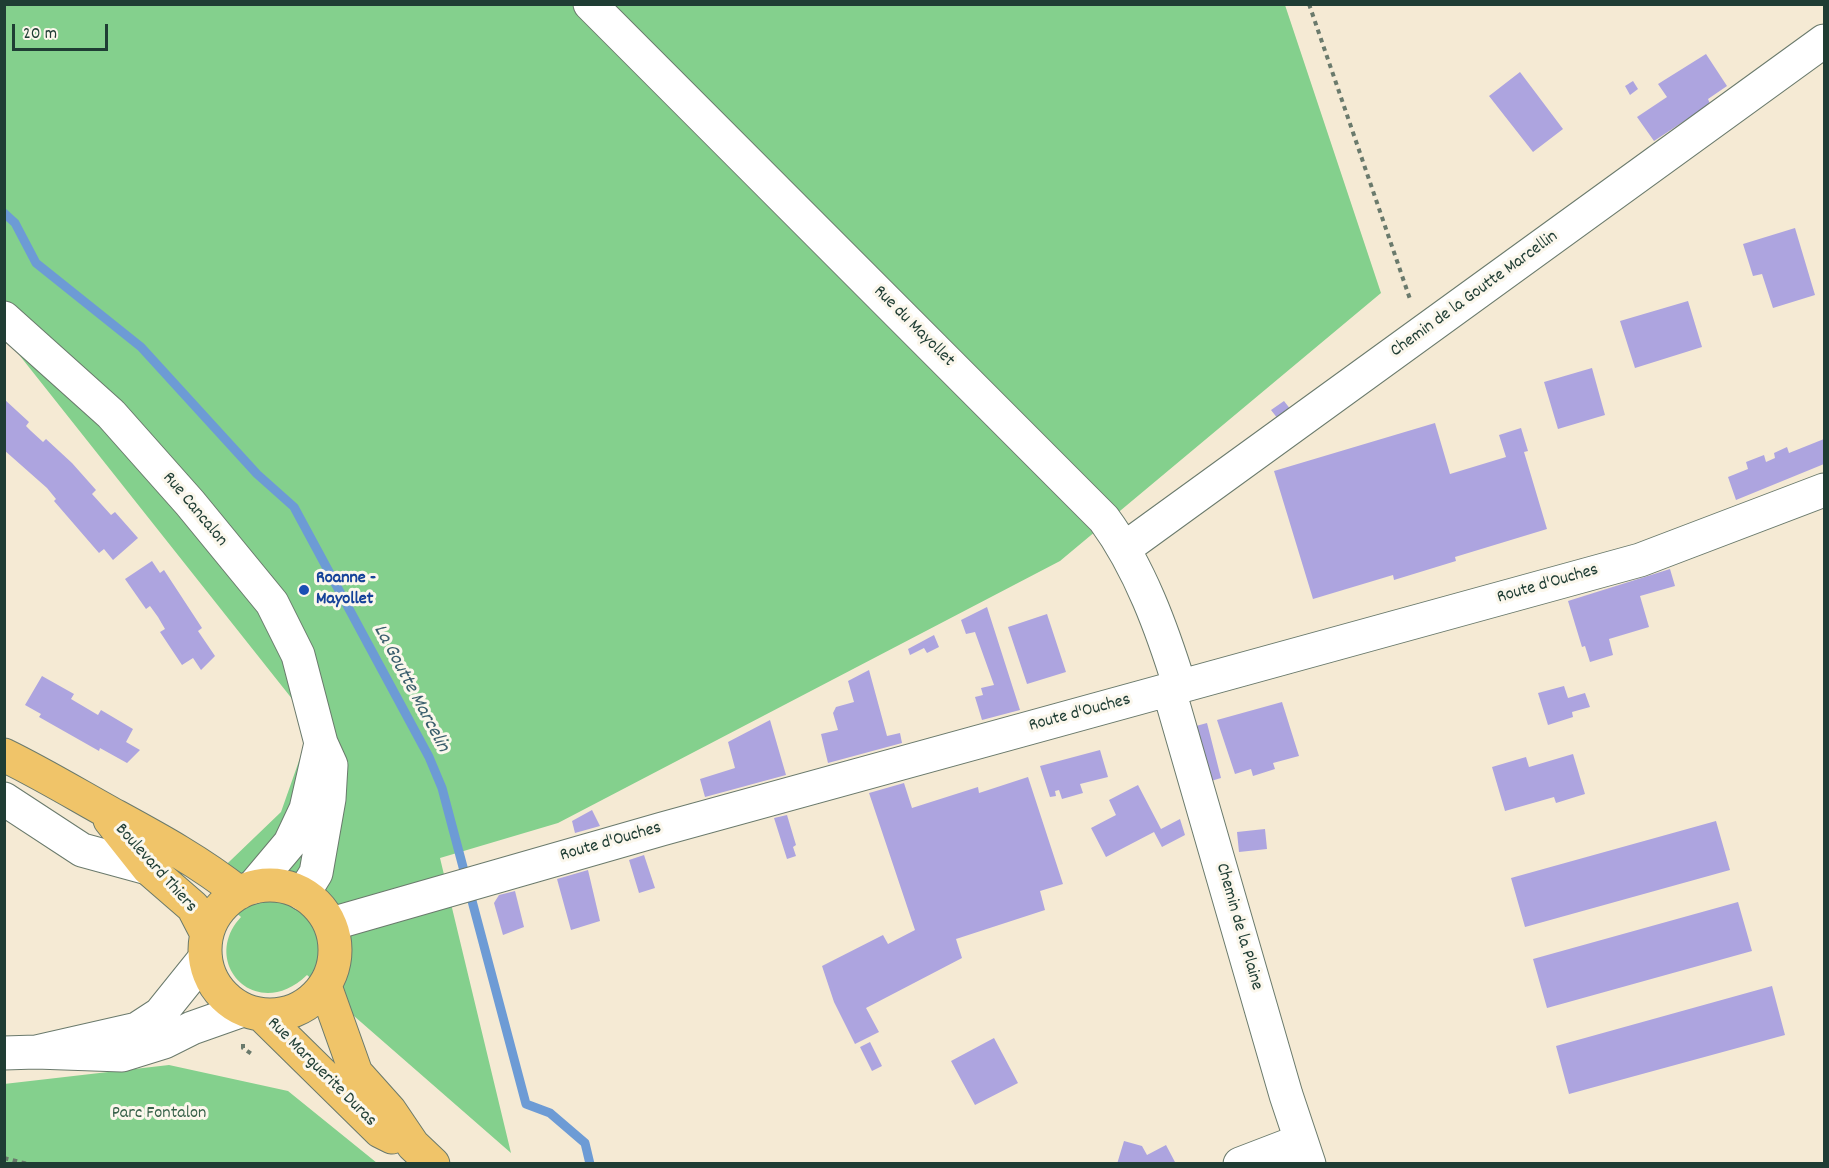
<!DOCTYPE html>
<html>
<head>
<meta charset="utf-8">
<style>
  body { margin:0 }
  #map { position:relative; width:1829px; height:1168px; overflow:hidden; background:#f5ead4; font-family:Dekko,sans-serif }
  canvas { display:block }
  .frame { position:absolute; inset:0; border:6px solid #1f3d34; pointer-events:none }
  .scale { position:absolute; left:12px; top:24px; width:96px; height:27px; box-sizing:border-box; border:3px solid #1f3d34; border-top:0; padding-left:8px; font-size:18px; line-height:21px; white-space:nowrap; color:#1f3d34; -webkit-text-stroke:4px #fbf7ec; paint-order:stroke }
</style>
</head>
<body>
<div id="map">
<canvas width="1829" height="1168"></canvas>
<div class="frame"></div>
<div class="scale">20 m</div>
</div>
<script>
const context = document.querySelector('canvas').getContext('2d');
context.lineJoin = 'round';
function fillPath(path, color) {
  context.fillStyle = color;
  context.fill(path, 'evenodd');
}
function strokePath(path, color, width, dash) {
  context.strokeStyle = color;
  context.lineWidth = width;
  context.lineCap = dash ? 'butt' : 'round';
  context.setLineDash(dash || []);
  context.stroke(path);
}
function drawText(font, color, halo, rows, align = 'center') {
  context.font = font + ' Dekko,sans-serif';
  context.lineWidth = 6;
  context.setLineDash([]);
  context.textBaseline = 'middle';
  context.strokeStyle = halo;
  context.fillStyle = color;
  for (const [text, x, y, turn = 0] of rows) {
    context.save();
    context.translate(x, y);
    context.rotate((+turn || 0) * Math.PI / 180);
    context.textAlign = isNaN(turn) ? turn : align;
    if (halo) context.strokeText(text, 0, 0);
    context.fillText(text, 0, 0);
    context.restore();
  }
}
fillPath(new Path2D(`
  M5 4 1285 5 1381 293 1060 561 558 823 440 858 511 1153 307 975C256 1024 199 962 241 917L205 885 281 812 312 724 5 337Z
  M169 1065 288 1091 377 1163H5L4 1084Z`), '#84d08d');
strokePath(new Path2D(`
  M4 213 15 223 36 263 141 347 257 474 294 507 429 757 442 788 526 1104 550 1113 585 1143 590 1164`), '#6d9bd5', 9);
fillPath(new Path2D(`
  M1706 54 1727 86 1708 99 1710 104 1654 141 1637 117 1667 97 1658 84Z
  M1520 72 1563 129 1533 152 1489 96Z
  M1633 81 1638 89 1630 95 1625 86Z
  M1795 228 1815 295 1773 308 1762 274 1753 276 1743 244Z
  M1688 301 1702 347 1635 368 1620 321Z
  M1592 368 1605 415 1558 429 1544 382Z
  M4 399 29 422 26 426 31 431 43 442 46 439 72 463 96 490 92 494 111 515 115 512 138 538 113 560 104 549 99 553 54 501 56 499 47 488 4 450Z
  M1284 401 1291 410 1278 419 1271 410Z
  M1435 423 1450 474 1506 457 1499 435 1521 428 1528 451 1524 452 1547 529 1455 557 1456 561 1394 580 1393 575 1313 599 1274 471Z
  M1824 439V464L1736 500 1728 477 1748 469 1746 462 1764 455 1766 462 1775 458 1774 453 1787 447 1789 453Z
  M152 561 160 573 164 570 202 628 198 631 215 656 201 670 193 658 182 665 160 632 165 629 158 617 150 606 146 609 125 579Z
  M1670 569 1675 586 1640 596 1649 627 1609 639 1613 655 1590 662 1585 646 1582 647 1568 601Z
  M987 607 1020 710 982 720 975 697 983 695 981 688 994 685 975 632 966 634 961 620Z
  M1047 614 1066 672 1027 684 1008 627Z
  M934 635 939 647 927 653 924 648 910 655 908 649Z
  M869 670 887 736 900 733 902 743 828 763 821 734 838 730 833 713 836 707 854 702 848 681Z
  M42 676 74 694 71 699 98 715 101 710 133 729 126 742 140 750 127 763 100 748 99 751 39 717 41 714 25 705Z
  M1564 686 1568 698 1585 693 1590 707 1572 712 1573 717 1548 725 1538 693Z
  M1282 702 1299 756 1273 763 1275 769 1253 776 1251 769 1235 774 1217 720Z
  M770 720 786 775 705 797 700 779 735 768 728 742Z
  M1207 723 1221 778 1211 781 1196 726Z
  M1100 750 1108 777 1080 784 1083 793 1062 799 1059 790 1055 791 1056 796 1050 797 1040 766Z
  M1573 754 1585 794 1556 803 1554 797 1505 811 1492 767 1526 757 1529 767Z
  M1028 777 1063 884 1040 891 1045 910 956 939 962 958 866 1008 879 1032 855 1044 834 1002 822 966 883 935 888 944 915 930 869 793 904 783 912 808 978 787 979 793Z
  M1138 785 1161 829 1180 819 1185 835 1162 847 1154 832 1106 857 1091 828 1116 815 1109 800Z
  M592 810 600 826 575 833 572 821Z
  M787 815 796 845 793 847 796 856 787 859 774 818Z
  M1716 821 1730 870 1525 927 1511 878Z
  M1265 829 1267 849 1239 852 1237 832Z
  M644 855 655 888 639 893 629 860Z
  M588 870 600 921 571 930 557 879Z
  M515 891 524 927 503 935 494 903 499 895Z
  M1738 902 1752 951 1547 1008 1533 959Z
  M1772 986 1785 1035 1569 1094 1556 1046Z
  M994 1038 1018 1083 975 1105 951 1061Z
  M870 1042 882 1066 872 1071 860 1047Z
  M1124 1141 1142 1146 1147 1155 1166 1145 1176 1164H1117Z`), '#ada4df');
const minor = new Path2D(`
  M590 4 1104 519C1140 568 1162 629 1180 687
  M4 318 111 414 190 503 272 603 298 655 321 743
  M1125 548 1824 41
  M1169 690 1286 1095 1309 1164
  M4 799 82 850 148 868
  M253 887 290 843 306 809 321 743 331 765 329 799 316 873 303 894
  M331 924 662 829 1640 560 1824 490
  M205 958 160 1014 137 1029 36 1052 122 1055 164 1042 192 1028 243 1010
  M4 1053 36 1052
  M1240 1164 1300 1141`);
const major = new Path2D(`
  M4 755C41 773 74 793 110 813 154 837 199 861 239 893
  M110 820 148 868 193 907 207 934
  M205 950a65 65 0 1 1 130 0a65 65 0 1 1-130 0Z
  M325 986 356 1073 390 1111 413 1145 433 1164
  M263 1016 380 1131 392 1137`);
strokePath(minor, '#6a7a6c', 35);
strokePath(major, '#6a7a6c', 35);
strokePath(new Path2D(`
  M1309 4 1411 302
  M243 1044V1048L253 1055
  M4 1158 28 1164`), '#6a7a6c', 4, [4.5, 4.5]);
strokePath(minor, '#fff', 33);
strokePath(major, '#f0c469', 33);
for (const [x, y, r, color] of [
  [304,590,6,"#1a4fb4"]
]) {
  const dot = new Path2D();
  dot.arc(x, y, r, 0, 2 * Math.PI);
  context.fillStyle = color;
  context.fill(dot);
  strokePath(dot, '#fbf7ec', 2);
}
drawText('18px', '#1f3d34', '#fbf7ec', [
  ["Chemin de la Goutte Marcellin",1475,295,-36],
  ["Rue du Mayollet",913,327,45],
  ["Rue Cancalon",194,510,50],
  ["Route d'Ouches",1548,585,-16],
  ["Route d'Ouches",1080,714,-15],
  ["Route d'Ouches",611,843,-16],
  ["Boulevard Thiers",155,869,48],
  ["Chemin de la Plaine",1238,927,74],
  ["Rue Marguerite Duras",321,1073,45]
]);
drawText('bold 18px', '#164399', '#fbf7ec', [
  ["Roanne -",316,580],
  ["Mayollet",316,601]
], 'left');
drawText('18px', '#38624a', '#fbf7ec', [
  ["Parc Fontalon",159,1115]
]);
drawText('italic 20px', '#3a5e6c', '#fbf7ec', [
  ["La Goutte Marcelin",410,689,62]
]);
</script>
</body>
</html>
